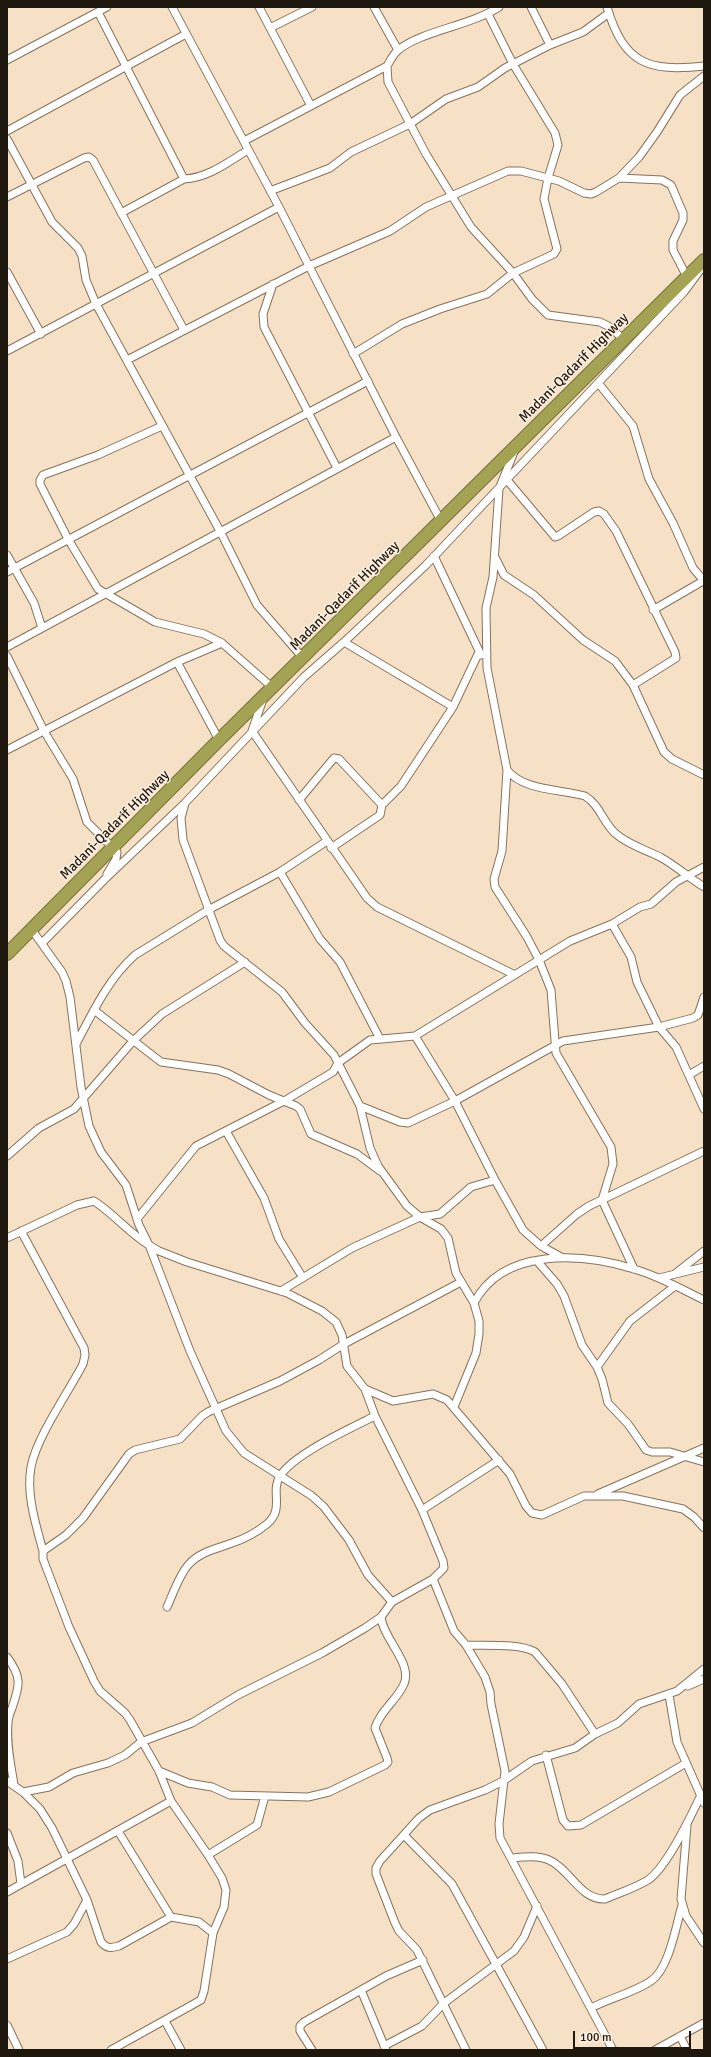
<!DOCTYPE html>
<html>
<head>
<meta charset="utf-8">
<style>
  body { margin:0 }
  #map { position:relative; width:711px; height:2057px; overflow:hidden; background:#f6e1c6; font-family:Signika,sans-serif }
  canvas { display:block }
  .frame { position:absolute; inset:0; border:8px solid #1f180e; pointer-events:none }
  .scale { position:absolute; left:573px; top:2031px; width:118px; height:18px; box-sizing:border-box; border:2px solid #1f180e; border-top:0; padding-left:5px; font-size:12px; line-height:14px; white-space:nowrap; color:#1f180e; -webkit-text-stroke:3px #fcefe0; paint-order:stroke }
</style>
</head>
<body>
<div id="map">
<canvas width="711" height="2057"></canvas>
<div class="frame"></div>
<div class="scale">100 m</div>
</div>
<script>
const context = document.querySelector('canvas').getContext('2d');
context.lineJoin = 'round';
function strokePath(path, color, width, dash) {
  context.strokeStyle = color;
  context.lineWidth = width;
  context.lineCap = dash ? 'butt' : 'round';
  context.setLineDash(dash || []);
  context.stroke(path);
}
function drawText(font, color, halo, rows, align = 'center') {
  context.font = font + ' Signika,sans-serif';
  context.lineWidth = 3;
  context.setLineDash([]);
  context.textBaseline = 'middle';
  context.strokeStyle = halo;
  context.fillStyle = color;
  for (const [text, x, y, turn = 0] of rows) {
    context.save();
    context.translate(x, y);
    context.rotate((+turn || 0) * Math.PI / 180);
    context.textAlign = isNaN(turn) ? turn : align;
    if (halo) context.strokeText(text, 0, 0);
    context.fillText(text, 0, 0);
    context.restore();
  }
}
const street = new Path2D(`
  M172 7 279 207 396 437 441 521
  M259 7 311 106
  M374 7 398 50
  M531 7 550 45
  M607 7C624 64 648 72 704 66
  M98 12 184 179C208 178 228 162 248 150
  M270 28 312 7
  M7 60 107 7
  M387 66 388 82 426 154 471 227 513 273 532 299 548 315 600 322 610 327 624 340
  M7 131 186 34
  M7 139 52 222 78 248 82 256 86 280 96 304 220 531 257 605 303 658
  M244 141 387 66C390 61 393 55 397 51 420 31 470 26 499 7
  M619 178 662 180 671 185 683 213V220L673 241V250L687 277
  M270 191 330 168 351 152 410 124 446 99 478 87 505 68 550 45 583 32 609 13
  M7 197 84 158 89 157 93 160 184 330
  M121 213 184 179
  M7 272 41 334
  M273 284 263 314 264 327 337 468
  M7 351 279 207
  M353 354 402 324 440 309 487 294 513 273 554 254 557 249 544 199 548 178 558 145 555 133 513 64 488 14
  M127 360 309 266 390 231 426 207 508 171H521L559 181 584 193 591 194 596 192 619 178 639 157 657 132 680 95 704 76
  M599 384 633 426 649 479 673 523 693 568 704 581
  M162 426 98 455 43 475 40 480V484L68 539 98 589 155 622 204 634 222 643 273 688
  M514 452 499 489 493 577 486 608 487 668 507 770 502 851 494 879 495 887 527 937 539 960 551 990 556 1053 611 1147 613 1164 602 1200 634 1269
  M507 480 555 537 558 536 594 512 599 511 604 514 616 531 675 652 676 658 633 685
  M7 555 34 603 42 628
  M434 556 481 655
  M496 559 504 575 534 595 583 640 615 661 633 685 664 752 672 759 704 775
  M7 572 368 381
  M653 610 703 581
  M344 642 453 707
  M7 647 396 437
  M7 656 44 731 73 779 87 822 117 852 116 859 107 874
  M177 662 219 740
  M263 699 252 731 367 898 377 907 515 975
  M7 750 177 662 222 643
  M507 770C524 791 560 789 585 796 600 805 603 823 616 834 629 845 646 850 660 857 675 865 689 878 704 887
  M299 800 334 758 339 759 382 805 380 815 331 848
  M185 803 181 818 183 840 220 940 224 946 282 992 305 1023 334 1055 360 1106 370 1148 378 1166 407 1206 420 1217 441 1229 448 1238 456 1273 474 1303 479 1321V1334L476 1353 454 1407
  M382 805 401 786 453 707 479 652
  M280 872 320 939 340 962 380 1039
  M612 924 631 957 637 982 659 1027 676 1047 704 1109
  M42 943 105 879 185 803 304 677 344 642 425 566 684 292 704 265
  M94 1010 161 1062 218 1070 229 1074 269 1095 296 1106 300 1109 311 1134 357 1154 380 1171
  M415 1036 455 1101 495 1180 523 1230 541 1246 563 1258
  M76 1044C93 1012 108 979 135 955L208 910 280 872 327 841
  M689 1075 704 1066
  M360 1106 400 1122 408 1123 455 1101 563 1041 659 1027 693 1018 698 1015 704 997
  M226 1131 264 1198 279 1239 303 1278
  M7 1156 39 1128 74 1109 133 1041 162 1014 245 962
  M137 1219 196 1146 284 1101 333 1072 338 1063 370 1040 415 1036 570 941 612 924 640 907 651 904 676 882 704 867
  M21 1231 84 1348 85 1355 83 1364C68 1393 37 1436 31 1467 26 1495 36 1525 43 1551
  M7 1238 77 1205 94 1201C114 1214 129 1233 149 1245L190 1351 226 1431 244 1453 312 1496 324 1507 349 1540 368 1575 392 1602
  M541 1246 577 1214 589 1206 704 1151
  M537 1261 557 1284 564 1296 582 1345 597 1367 602 1379 608 1403 628 1424 642 1444 646 1450 652 1452H670L704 1462
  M676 1273 704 1251
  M659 1278 704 1267
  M281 1291 352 1248 420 1217 440 1214 471 1187 495 1180
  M474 1303C503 1247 582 1253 634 1269 659 1276 681 1289 704 1300
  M597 1367 630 1321 675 1286
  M365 1389 393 1401 433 1394 447 1400 510 1474 526 1506 532 1513 542 1515 584 1496H623L683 1509 694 1517 704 1528
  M598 1494 704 1448
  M422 1510 499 1460
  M433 1579 454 1631 466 1645 485 1677 490 1692 491 1704 505 1771 499 1824 500 1838 613 2050
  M167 1607C173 1594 179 1575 189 1564 201 1551 217 1549 232 1543 244 1539 257 1532 267 1524 285 1509 270 1491 280 1476 294 1454 351 1428 375 1416
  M466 1645C485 1646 519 1643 535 1652L562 1684 595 1734
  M7 1657C22 1677 20 1685 12 1708 10 1713 8 1718 8 1723 6 1744 11 1765 14 1785
  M688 1686 704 1679
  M669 1695 677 1742 704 1803
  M546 1755 563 1820 568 1826 581 1825 686 1763
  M159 1771 188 1783 212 1787 230 1795 308 1797 329 1792 385 1765 388 1762 387 1758 375 1728C380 1711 397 1700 404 1684 413 1663 383 1639 381 1617
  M7 1781 23 1792 40 1809 52 1828 87 1900 101 1942C107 1949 111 1948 119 1946L171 1917 199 1922 213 1933
  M23 1792 49 1787 73 1773 108 1763 125 1755 141 1742 192 1723 238 1695 322 1653 365 1628 381 1617 392 1602 433 1579 444 1568 443 1561 422 1510 375 1416 365 1389 347 1366 342 1335 336 1322 322 1311 287 1293 187 1262 159 1251 149 1245 139 1225 126 1185 101 1152 89 1126 81 1087 70 997 66 981 62 972 32 930
  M687 1826 681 1899 686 1916 704 1943
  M118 1831 171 1917
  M7 1833 18 1861 21 1884
  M404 1835 452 1884 543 2050
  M208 1855 257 1825 265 1796
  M512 1858C523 1857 537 1855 549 1860 570 1869 580 1900 605 1899 619 1893 635 1888 648 1880 667 1867 690 1818 700 1797
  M7 1892 171 1801
  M7 1959 67 1932 74 1924 87 1900
  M361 1990 386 2050
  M591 2008C610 1998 633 1993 651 1981 669 1969 676 1926 682 1905
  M165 2021 181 2050
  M7 2025 19 2050
  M680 2036 687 2050
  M384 2046 422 2026 444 2003 514 1951 524 1937 537 1906
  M111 2050 201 2000 204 1991 213 1933 224 1907 226 1890 222 1878 208 1855 171 1801 159 1771 130 1720 125 1713 100 1691 94 1681 69 1627 43 1559V1551L66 1535 83 1518 129 1454 135 1450 180 1439 202 1416 208 1412 280 1381 319 1360 344 1344 461 1282
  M312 2050 300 2031V2026L304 2022 386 1976 423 1960
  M466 2050 417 1950 399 1931 395 1923 376 1874V1868L380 1861 419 1818 430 1810 485 1790 503 1781 532 1761 575 1748 595 1734 618 1723 639 1704 677 1691 704 1669
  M655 2050 704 2023`);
const highway = new Path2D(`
  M7 954 219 740 704 260`);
strokePath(street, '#86735b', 9);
strokePath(highway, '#75723b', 14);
strokePath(street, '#fff', 7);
strokePath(highway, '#a4a353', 12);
drawText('14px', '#1f180e', '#fcefe0', [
  ["Madani-Qadarif Highway",574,368,-45],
  ["Madani-Qadarif Highway",345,596,-45],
  ["Madani-Qadarif Highway",115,825,-45]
]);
</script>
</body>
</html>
